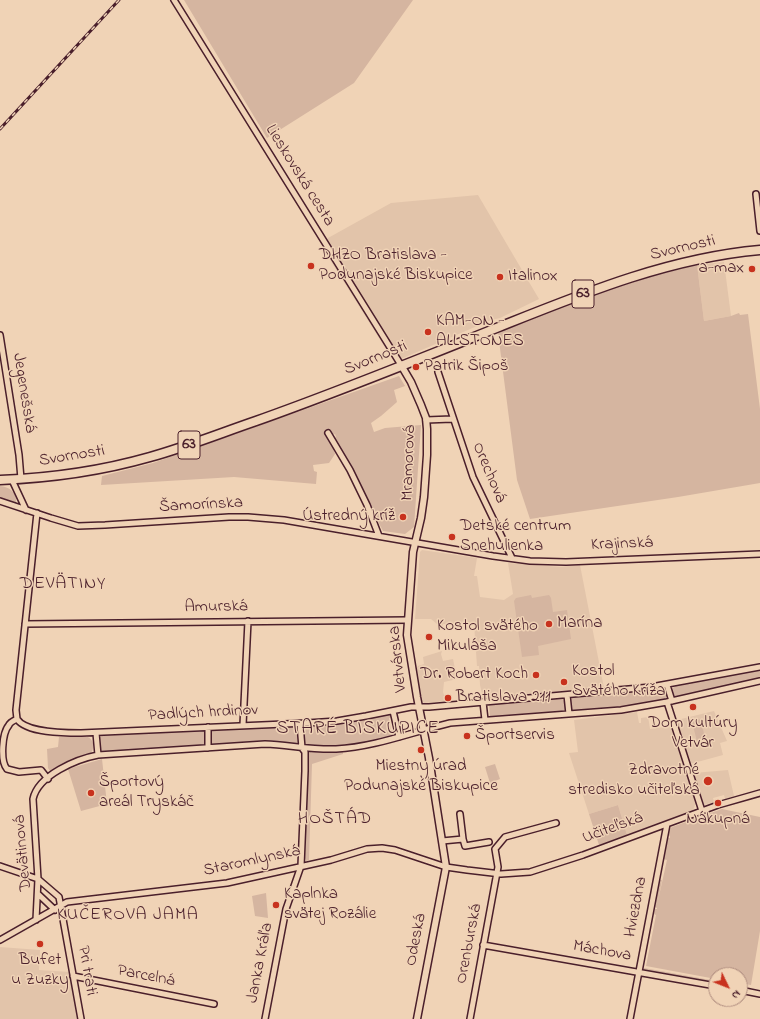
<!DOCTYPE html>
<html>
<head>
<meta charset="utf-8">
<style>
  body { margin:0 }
  #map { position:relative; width:760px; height:1019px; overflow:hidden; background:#f0d3b6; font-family:"Indie Flower",sans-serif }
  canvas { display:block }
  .north { position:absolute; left:708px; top:967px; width:40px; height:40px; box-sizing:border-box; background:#f0d3b6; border:1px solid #ae8b7e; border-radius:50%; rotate:133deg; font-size:11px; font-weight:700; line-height:16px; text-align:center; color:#4a1f2b }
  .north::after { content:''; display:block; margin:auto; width:14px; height:18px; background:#c8321e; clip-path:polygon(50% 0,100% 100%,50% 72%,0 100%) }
</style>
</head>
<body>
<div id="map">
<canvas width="760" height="1019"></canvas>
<div class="north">N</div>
</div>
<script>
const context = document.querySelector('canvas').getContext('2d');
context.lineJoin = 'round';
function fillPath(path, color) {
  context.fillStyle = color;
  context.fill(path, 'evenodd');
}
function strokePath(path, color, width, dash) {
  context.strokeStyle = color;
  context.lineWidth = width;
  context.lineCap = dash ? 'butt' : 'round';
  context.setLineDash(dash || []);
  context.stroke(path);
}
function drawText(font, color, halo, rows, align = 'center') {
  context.font = font + ' "Indie Flower",sans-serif';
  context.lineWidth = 3;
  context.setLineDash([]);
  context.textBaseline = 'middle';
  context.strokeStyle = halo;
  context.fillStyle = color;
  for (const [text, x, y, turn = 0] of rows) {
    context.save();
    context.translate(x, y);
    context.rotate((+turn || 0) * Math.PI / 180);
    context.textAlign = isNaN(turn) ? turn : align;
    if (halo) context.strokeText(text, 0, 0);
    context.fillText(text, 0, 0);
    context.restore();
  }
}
fillPath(new Path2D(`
  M478 195 539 299 500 318 491 320 394 362 322 247 328 238 391 203Z
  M724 262 731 316 704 321 697 265Z
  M422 550 477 558 474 576H477L480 597 504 600 513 594 508 563 561 567 580 565 604 688 483 698 480 685 479 666H477L474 624H443V629L431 619H415L420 552Z
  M442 651 441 654 443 661 453 659 457 679 444 682 443 692 446 701 424 703 422 701 417 668 418 666 424 664 423 657Z
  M714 711 727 741 720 743 723 755 690 764 677 720Z
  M637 712 639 723H641V718L648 717V716L650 729 670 726 696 803 693 810 627 835 618 805 589 814 569 753 578 752 574 720Z
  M728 770 734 796 725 799 724 795 713 798 714 802 704 805 694 773Z
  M0 947 40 950 39 970 70 972 78 1019H0Z`), '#e2c4aa');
fillPath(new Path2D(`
  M184 0H413L354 83 267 138Z
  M697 265 704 321 731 316 739 313 740 315 748 314 760 409V483L678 497 530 519 517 480 498 333 592 295 656 275Z
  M399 376 405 386 394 390 397 402 381 416 371 423 374 432 385 428 421 425 414 527 405 534 383 531 334 438 336 437 335 434 332 435 330 432 335 454 329 463 313 465 314 471 317 472 316 484 234 477 101 485 102 476 153 463Z
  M0 486C9 487 17 492 16 502L12 503 0 499Z
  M531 595 532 598 549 595 551 598 553 612 567 610 571 639 538 646 539 655 522 657 514 601 516 598Z
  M760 669V679L676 698C672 696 671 692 673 688L675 686Z
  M661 689 665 691 667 696 664 701 619 708 574 711 571 709 570 701 573 697 612 695Z
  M562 698C565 702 567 708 564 712L490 718 489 703Z
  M389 714 392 717 389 718 391 730H395V732L392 736C361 744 339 748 307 746L304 744V727L306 725 342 723Z
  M701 719 706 744 698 746 692 721Z
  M296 726 299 729V741L295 744 271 742 212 745 211 742 210 732 214 729Z
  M203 730C207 733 208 742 205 746L104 753 102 752 100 749V737L103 735Z
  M84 736C93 737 96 746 91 753L52 774 48 768 47 749 58 747 59 737Z
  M311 751H343V754L312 764 309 860 306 861 304 856 308 772V754Z
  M102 759 107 804 81 811 68 769Z
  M495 764 500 779 490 783 485 767Z
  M618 805 627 835 599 845 589 814Z
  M722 809 760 817V931L751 985 740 983V975H716V979L646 966 656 915 654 914 655 909H657V908L655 907 660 880H662L657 905 667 860 663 859 668 838H670V836L668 835 670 829 672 827Z
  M266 893 268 918 255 916 252 896Z
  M644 968 716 981V983L643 970Z`), '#d5b5a0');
const minor = new Path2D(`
  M174 0 401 365
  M756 194 760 231
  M0 335 19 455 21 479
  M438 372 473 477 512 558
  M426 420 452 419
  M328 433 350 470 367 505 379 536
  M12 480 26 510
  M0 501 51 518 78 526 105 525 229 517H248L284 520 493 556 530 561 566 562 760 554
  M37 513 16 710 17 719C15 720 10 722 9 725 2 733 0 761 7 769L19 772 41 770 48 779
  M25 624 408 620
  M667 685 672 701
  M567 695 569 714
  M483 702 485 720
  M667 702 702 811
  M393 711 399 737
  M17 719C26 733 65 733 81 733L307 723 337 721 366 716 411 707H429L651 687 760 667
  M243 725 248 621
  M208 727V748
  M96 733 98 755
  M463 839 465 846 489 842
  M442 841 463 839 460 814
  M0 866 38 879 59 897 81 1019
  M38 894 55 910
  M36 920 38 879 33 799C38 775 77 759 98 755L265 744C289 745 312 750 336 749 375 747 412 732 450 723L621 710 667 702 760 681
  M0 940 67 902 227 883 331 860 367 849 382 848 395 850 446 867 467 870 501 874 530 872 583 855 718 805 760 793
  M483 945 716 986
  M73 976 214 1004
  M740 990 760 994
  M265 1019 286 909 301 866 305 771V752L302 748 300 724
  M470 1019 498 867 495 849 505 837 556 823
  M630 1019 667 824`);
const tertiary = new Path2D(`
  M401 365 411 382 421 405 426 418 427 429V455L424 497 421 518 413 552 407 635 417 697 429 758 446 867 417 1019`);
const primary = new Path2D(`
  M0 480C51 478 101 471 150 457 186 447 221 433 256 421 338 392 419 359 499 327 584 293 669 258 760 250`);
strokePath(minor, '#4a1f2b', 8);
strokePath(tertiary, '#4a1f2b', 9);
strokePath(primary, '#4a1f2b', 11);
strokePath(minor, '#f0d3b6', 5);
strokePath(tertiary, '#f0d3b6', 6);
strokePath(primary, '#f0d3b6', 8);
const rail = new Path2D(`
  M0 129 119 0`);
strokePath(rail, '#4a1f2b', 3);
strokePath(rail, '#f0d3b6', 1.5, [4.5]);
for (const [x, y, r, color] of [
  [311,266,4,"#c8321e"],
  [752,269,4,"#c8321e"],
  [500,277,4,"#c8321e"],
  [428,332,4,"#c8321e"],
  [416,367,4,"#c8321e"],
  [403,517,4,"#c8321e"],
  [452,537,4,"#c8321e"],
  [549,624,4,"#c8321e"],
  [429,637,4,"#c8321e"],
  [536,675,4,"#c8321e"],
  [564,682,4,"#c8321e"],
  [448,698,4,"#c8321e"],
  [693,707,4,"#c8321e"],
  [467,736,4,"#c8321e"],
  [421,750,4,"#c8321e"],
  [708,781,5,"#c8321e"],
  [91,793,4,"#c8321e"],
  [718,803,4,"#c8321e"],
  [276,905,4,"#c8321e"],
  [40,944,4,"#c8321e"]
]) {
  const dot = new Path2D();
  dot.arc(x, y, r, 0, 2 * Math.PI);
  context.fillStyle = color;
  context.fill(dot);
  strokePath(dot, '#f0d3b6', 1.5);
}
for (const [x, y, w] of [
  [583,294,22],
  [189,445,22]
]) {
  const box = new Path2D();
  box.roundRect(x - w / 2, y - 14, w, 28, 3);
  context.fillStyle = '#f0d3b6';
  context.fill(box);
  strokePath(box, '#4a1f2b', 1);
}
drawText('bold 16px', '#4a1f2b', null, [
  ["63",583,294],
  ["63",189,445]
]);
drawText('17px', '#4a1f2b', '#f0d3b6', [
  ["Lieskovská cesta",299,176,58],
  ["Svornosti",683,249,-13],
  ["Svornosti",376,359,-22],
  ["Jegenešská",23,393,81],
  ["Svornosti",72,457,-9],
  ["Mramorová",410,463,-88],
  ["Orechová",488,473,67],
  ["Šamorínska",201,506,-3],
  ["Krajinská",622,545,-2],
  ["Amurská",216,608,-1],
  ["Vetvárska",399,659,-96],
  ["Padlých hrdinov",203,714,-3],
  ["Učiteľská",613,829,-20],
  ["Devätinová",24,853,-95],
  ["Staromlynská",252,862,-12],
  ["Hviezdna",637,907,-79],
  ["Odeská",417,940,-79],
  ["Orenburská",470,944,-79],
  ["Máchova",602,952,10],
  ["Janka Kráľa",261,963,-79],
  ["Pri trati",86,971,80],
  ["Parcelná",146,977,11]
]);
drawText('17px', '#4a1f2b', '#f0d3b6', [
  ["DHZO Bratislava -",319,256],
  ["Podunajské Biskupice",319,276],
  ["a-max",744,269,"right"],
  ["Italinox",508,277],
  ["KAM-ON -",436,322],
  ["ALLSTONES",436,342],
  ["Patrik Šipoš",424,367],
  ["Ústredný kríž",395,517,"right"],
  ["Detské centrum",460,527],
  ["Snehulienka",460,547],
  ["Marína",557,624],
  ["Kostol svätého",437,627],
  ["Mikuláša",437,647],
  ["Kostol",572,672],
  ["Svätého Kríža",572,692],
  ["Dr. Robert Koch",528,675,"right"],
  ["Bratislava 211",456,698],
  ["Dom kultúry",693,724,"center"],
  ["Vetvár",693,744,"center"],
  ["Športservis",475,736],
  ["Miestny úrad",421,767,"center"],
  ["Podunajské Biskupice",421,787,"center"],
  ["Zdravotné",699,771,"right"],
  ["stredisko učiteľská",699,791,"right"],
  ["Športový",99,783],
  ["areál Tryskáč",99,803],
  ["Nákupná",718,820,"center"],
  ["Kaplnka",284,895],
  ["svätej Rozálie",284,915],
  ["Bufet",40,961,"center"],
  ["u Zuzky",40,981,"center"]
], 'left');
context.letterSpacing = '1px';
drawText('18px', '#4a1f2b', '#f0d3b6', [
  ["DEVÄTINY",63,585],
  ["HOŠTÁD",335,820],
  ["KUČEROVA JAMA",128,916]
]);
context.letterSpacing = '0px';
context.letterSpacing = '1px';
drawText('19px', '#4a1f2b', '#f0d3b6', [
  ["STARÉ BISKUPICE",358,730]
]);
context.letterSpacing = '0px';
</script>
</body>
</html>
